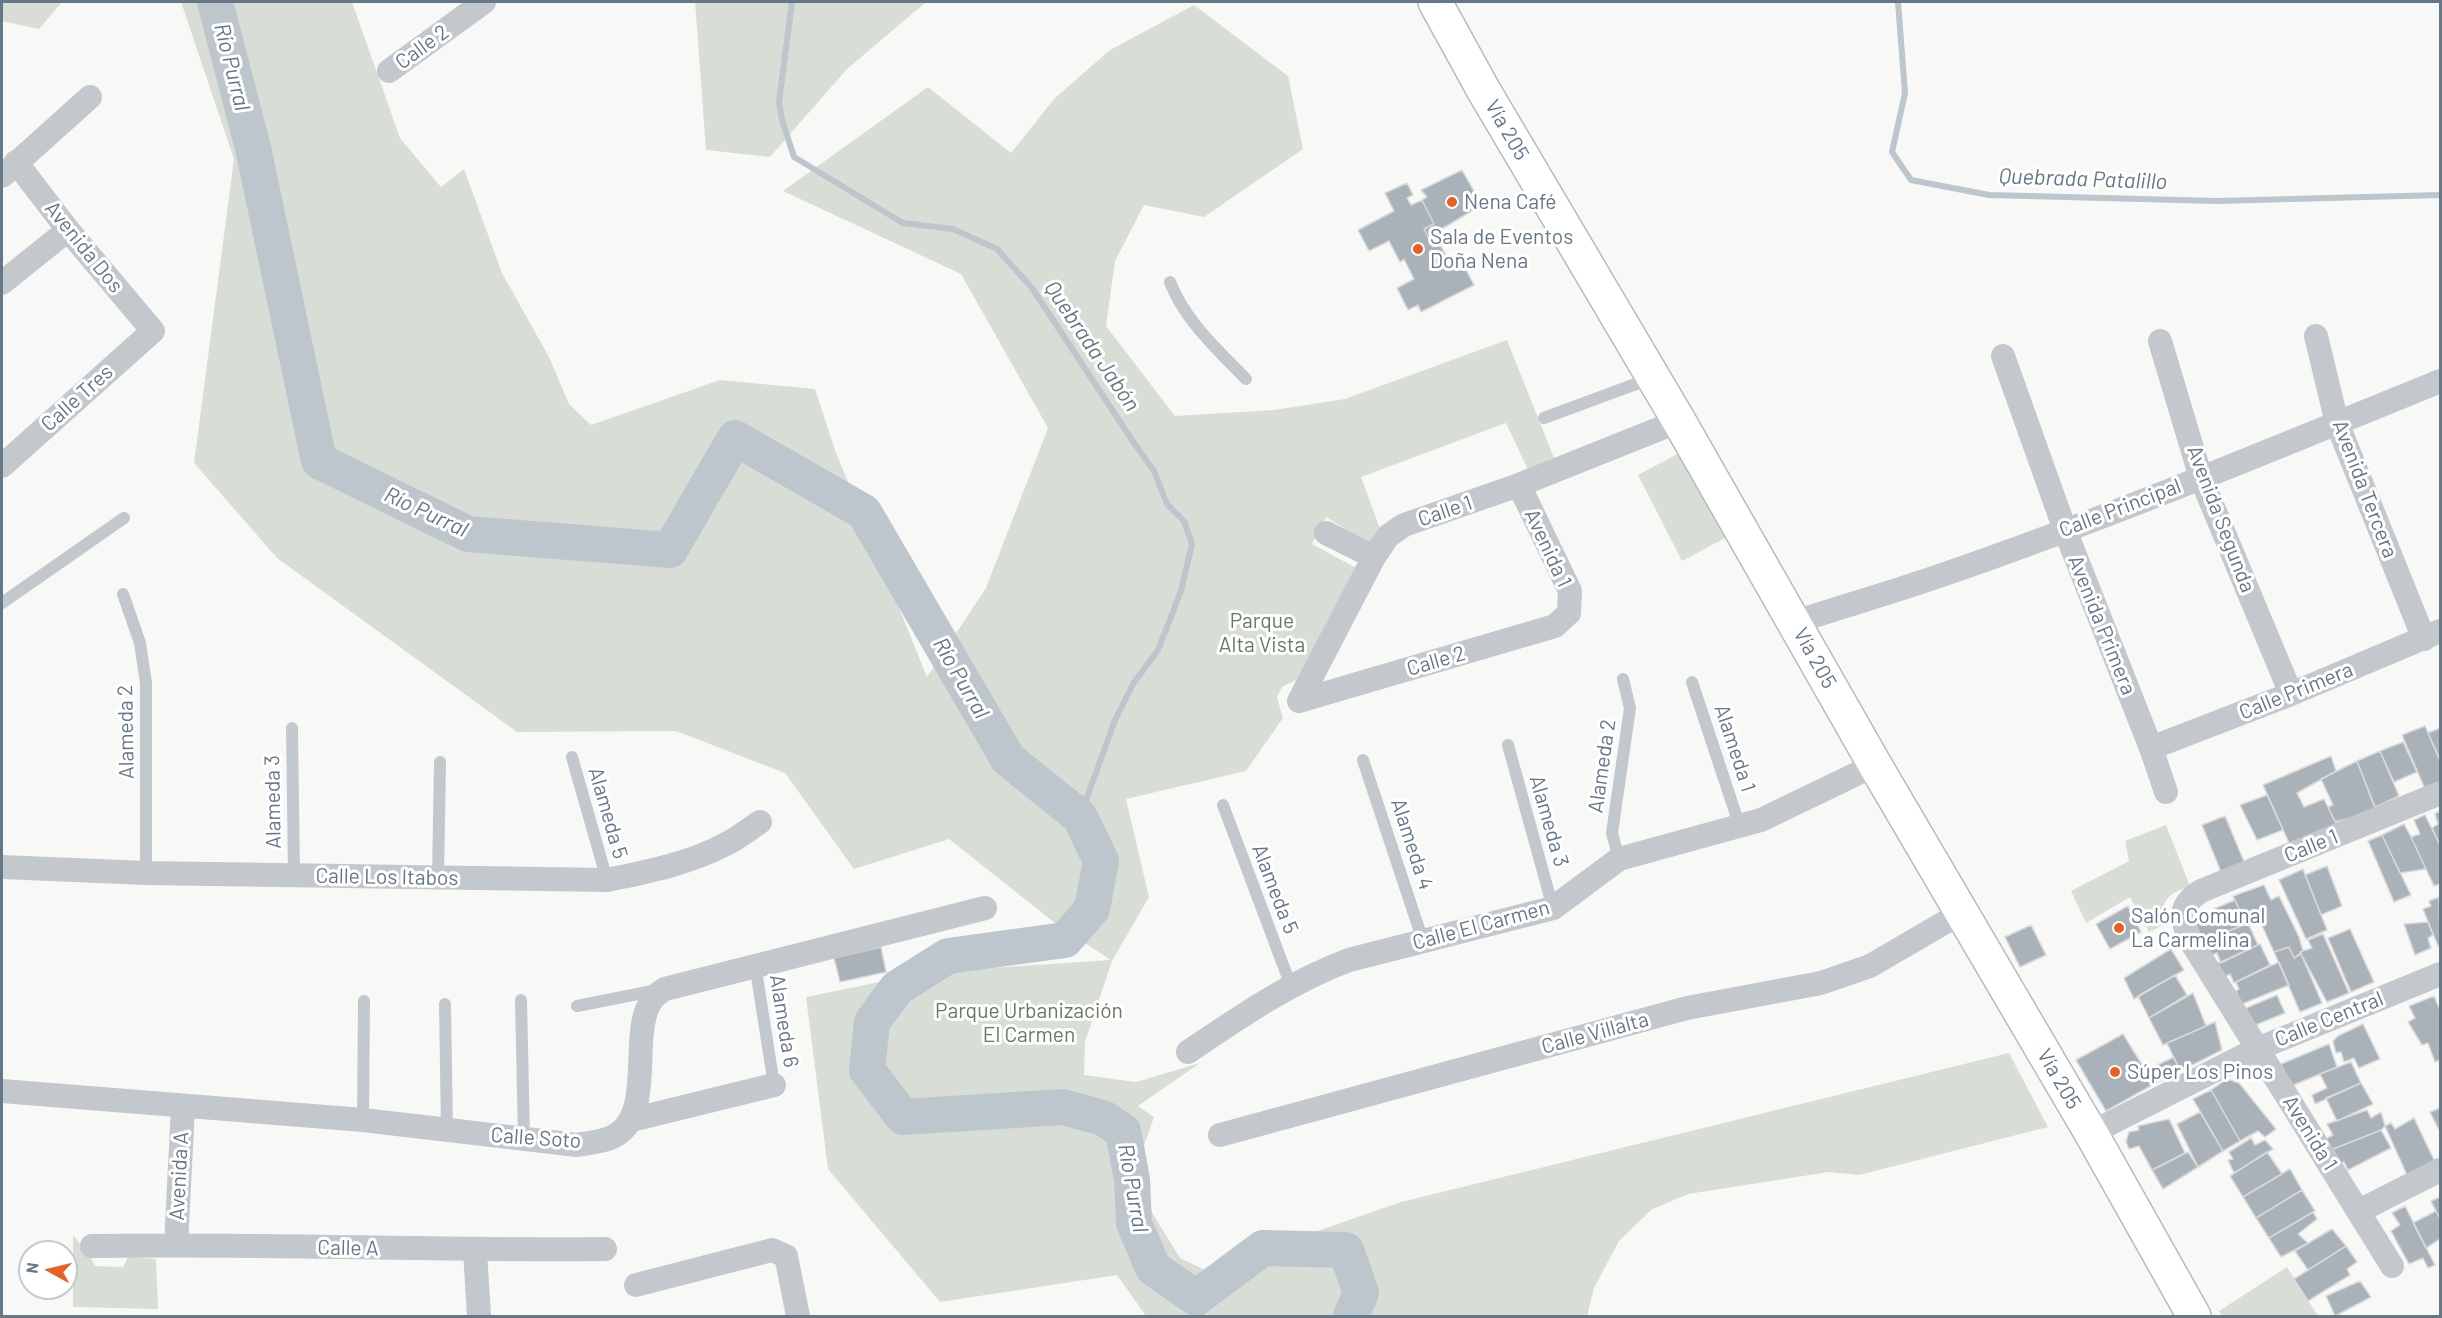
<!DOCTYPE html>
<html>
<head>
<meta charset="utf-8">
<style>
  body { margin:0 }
  #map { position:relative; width:2442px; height:1318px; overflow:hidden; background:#f8f9f6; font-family:Barlow,sans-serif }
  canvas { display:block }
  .frame { position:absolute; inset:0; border:3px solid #678; pointer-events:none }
  .north { position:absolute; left:18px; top:1240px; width:60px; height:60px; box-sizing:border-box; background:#fff; border:2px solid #c2c9cf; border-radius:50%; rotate:278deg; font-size:16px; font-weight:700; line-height:24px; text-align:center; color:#678 }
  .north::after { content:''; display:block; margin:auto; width:21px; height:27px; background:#ea5f24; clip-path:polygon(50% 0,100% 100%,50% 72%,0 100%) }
</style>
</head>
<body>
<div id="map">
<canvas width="2442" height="1318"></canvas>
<div class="frame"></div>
<div class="north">N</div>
</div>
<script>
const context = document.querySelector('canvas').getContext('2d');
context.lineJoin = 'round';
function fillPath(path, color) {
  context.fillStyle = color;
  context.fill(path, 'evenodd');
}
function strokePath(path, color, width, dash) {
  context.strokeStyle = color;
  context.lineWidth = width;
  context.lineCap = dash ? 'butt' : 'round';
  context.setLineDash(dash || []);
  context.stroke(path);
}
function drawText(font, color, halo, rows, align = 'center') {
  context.font = font + ' Barlow,sans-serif';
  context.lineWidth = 6;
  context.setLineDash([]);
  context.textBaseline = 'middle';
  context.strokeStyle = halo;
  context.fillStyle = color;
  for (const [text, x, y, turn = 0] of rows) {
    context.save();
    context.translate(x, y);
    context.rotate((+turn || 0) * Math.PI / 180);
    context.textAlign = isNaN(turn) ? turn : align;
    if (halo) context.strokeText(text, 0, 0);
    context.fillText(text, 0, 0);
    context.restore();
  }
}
fillPath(new Path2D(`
  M2 2H62L39 29 2 21Z
  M181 2H352L400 138 441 187 464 169 502 273 549 357 569 404 591 425 720 380 815 389 835 450 927 677 986 588 1048 428 961 274 783 191 928 87 1011 153 1054 99 1110 50 1194 5 1288 76 1303 149 1204 217 1144 205 1115 261 1106 326 1175 416 1274 410 1345 399 1507 340 1554 458 1528 470 1506 423 1361 477 1382 534 1372 546 1326 517 1312 544 1360 570 1298 679 1282 687 1277 697 1283 718 1246 771 1126 799 1149 897 1112 961 1085 1042 1084 1075 1136 1082 1200 1063 1138 1106 1154 1117 1132 1180 1180 1258 1205 1270 1401 1202 2009 1053 2048 1127 1859 1175 1829 1172 1688 1194 1651 1210 1619 1241 1594 1288 1587 1316H1146L1117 1275 940 1302 828 1169 806 997 929 972 1111 960 1060 927 949 839 854 869 785 773 676 731 517 732 277 558 194 463 234 159Z
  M695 2H926L847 69 770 157 706 150Z
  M1683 451 1727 537 1682 561 1638 475Z
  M2166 825 2190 886C2166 895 2162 899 2161 926L2149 932 2130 897 2086 923 2071 891 2129 861 2125 841Z
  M73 1235 90 1256 95 1266 123 1267 128 1257 156 1259 158 1309 73 1307Z
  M2287 1267 2318 1316H2222L2219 1311Z`), '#d8ded5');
strokePath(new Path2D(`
  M792 2 779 102 782 120 794 157 903 223 953 229 997 249 1032 288 1134 443 1154 471 1167 504 1184 521 1192 544 1181 591 1158 650 1133 684 1115 720 1080 817
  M1898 2 1905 93 1892 152 1911 180 1989 195 2217 201 2440 195`), '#bcc6cc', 6);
strokePath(new Path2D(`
  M215 2 253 148 319 461 468 534 670 550 735 438 864 512 1008 759 1080 817 1101 861 1092 909 1065 940 948 956 897 988 872 1022 867 1070 903 1117 1063 1107 1103 1118 1123 1131 1132 1180 1134 1223 1153 1268 1196 1298 1263 1248 1346 1250 1361 1293 1351 1316`), '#bcc6cc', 36);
const building = new Path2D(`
  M1462 170 1482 205 1428 237 1424 229 1434 224 1422 200 1427 197 1421 190Z
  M1407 183 1413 195 1407 198 1411 205 1422 200 1434 224 1424 229 1433 247 1439 243 1448 259 1458 254 1474 285 1421 312 1418 305 1408 310 1397 288 1414 279 1404 259 1400 262 1389 241 1369 251 1358 230 1394 211 1385 193Z
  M2425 726 2440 761V783L2425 789 2402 735Z
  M2440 728V757H2439L2428 733Z
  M2403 742 2417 772 2394 782 2380 751Z
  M2380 751 2399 796 2375 807 2357 761Z
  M2331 756 2336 771 2297 793 2304 807 2324 799 2338 827 2290 845 2263 785Z
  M2357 761 2376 811 2335 822 2328 807 2333 805 2321 779Z
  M2267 795 2283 830 2257 840 2240 805Z
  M2440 811V845L2432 828 2438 824 2435 814Z
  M2425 815 2440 845V884L2434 886 2411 837 2420 834 2414 820Z
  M2225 816 2245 864 2221 872 2202 825Z
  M2404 824 2411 837 2426 869 2400 873 2382 835Z
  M2382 835 2411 895 2394 902 2368 841Z
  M2327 866 2342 906 2321 915 2305 875Z
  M2303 869 2327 930 2306 939 2279 880Z
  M2264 885 2271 900 2279 896 2299 937 2303 951 2294 958 2289 947 2274 952 2259 919 2246 924 2233 896Z
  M2439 897 2440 945 2438 946 2423 909 2431 906 2429 901Z
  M2235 900 2246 924 2199 943 2188 920Z
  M2128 906 2141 932 2110 949 2096 924Z
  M2428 922 2433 935 2428 938 2431 948 2415 955 2404 924Z
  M2248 923 2258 945 2221 963 2217 953 2204 958 2196 944Z
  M2031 925 2046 955 2020 967 2005 937Z
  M2350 929 2374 982 2351 992 2328 938Z
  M2323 934 2349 993 2327 1002 2300 952 2312 948 2308 940Z
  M2260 944 2270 965 2234 983 2230 974 2216 980 2210 967Z
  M881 947 886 972 840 982 834 958Z
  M2289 947 2294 958 2301 954 2322 1003 2300 1012 2274 952Z
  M2171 949 2184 970 2134 999 2124 978Z
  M2279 962 2289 985 2242 1004 2236 991 2239 989 2236 982Z
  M2175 975 2187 995 2149 1018 2138 996Z
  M2193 993 2206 1026 2163 1045 2149 1018Z
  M2277 995 2285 1013 2253 1026 2244 1009Z
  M2434 996 2440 1010V1060L2435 1062 2428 1043 2422 1045 2408 1022 2415 1018 2409 1006Z
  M2215 1022 2222 1050 2180 1071 2167 1043Z
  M2363 1024 2380 1059 2359 1068 2354 1058 2344 1062 2341 1052 2336 1053 2333 1041 2338 1036Z
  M2123 1034 2154 1084 2106 1111 2076 1060Z
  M2329 1044 2337 1067 2291 1086 2281 1064Z
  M2174 1057 2180 1071 2154 1084 2147 1070Z
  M2351 1062 2361 1083 2315 1104 2312 1095 2327 1088 2320 1074Z
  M2227 1079 2239 1083 2276 1129 2265 1137 2258 1131 2240 1141 2211 1090Z
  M2361 1083 2373 1104 2337 1121 2326 1098Z
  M2211 1090 2240 1141 2223 1151 2193 1099Z
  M2440 1108V1132L2430 1112Z
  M2367 1110 2371 1118 2381 1112 2385 1126 2381 1130 2331 1150 2324 1140 2333 1135 2327 1124Z
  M2200 1112 2223 1151 2198 1167 2177 1124Z
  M2414 1118 2435 1162 2407 1175 2385 1126 2391 1123 2395 1129Z
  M2169 1119 2185 1153 2152 1170 2139 1146 2129 1149 2126 1142 2129 1132 2139 1130 2138 1126Z
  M2381 1130 2391 1148 2348 1170 2344 1162 2333 1166 2323 1153Z
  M2251 1138 2255 1145 2265 1140 2273 1149 2234 1173 2228 1160 2233 1159 2229 1152Z
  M2188 1152 2198 1167 2163 1189 2152 1170Z
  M2267 1152 2282 1174 2243 1197 2230 1176Z
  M2290 1169 2302 1190 2256 1218 2243 1197Z
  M2302 1190 2315 1211 2269 1238 2256 1218Z
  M2440 1197V1219L2431 1201Z
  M2405 1206 2435 1265 2428 1268 2423 1258 2409 1264 2391 1231 2400 1225 2392 1213Z
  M2436 1211 2440 1219V1239L2426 1248 2413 1223Z
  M2313 1212 2317 1219 2298 1234 2308 1243 2281 1257 2269 1238Z
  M2332 1229 2346 1246 2308 1270 2295 1251Z
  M2346 1246 2357 1262 2347 1269 2350 1275 2308 1301 2294 1279Z
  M2360 1281 2371 1297 2335 1316 2326 1296Z`);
fillPath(building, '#a9b1b9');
strokePath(building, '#dadad8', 1.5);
const secondary = new Path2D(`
  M1435 2 1484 91 1679 421 1875 765 2091 1133 2194 1316`);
strokePath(secondary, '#b6bbc0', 36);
strokePath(new Path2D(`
  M1170 282C1185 321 1218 350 1246 379
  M1544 418 1652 378
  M123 594 140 643 146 683V873
  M2 603 124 518
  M1692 682 1740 827
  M292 728 294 875
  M1508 745 1553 908
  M572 757 607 880
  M1363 760 1423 941
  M1223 805 1291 986
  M1619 859 1612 833 1630 708 1623 679
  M438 877 440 762
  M755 964 774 1085
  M521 1000 524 1138
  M445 1004 447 1130
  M577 1006 658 990
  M363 1120 364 1001`), '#c3c8cc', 12);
strokePath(new Path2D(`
  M389 71 484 2
  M2 176 90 97
  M2 283 68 230
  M2316 336 2337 423 2424 639
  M2160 341 2201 478 2291 694
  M2003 356 2065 530 2151 748 2166 792
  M2 466 153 331 68 230 16 162
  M1326 533 1374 557
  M1795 622C1844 606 1893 592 1942 575 2110 517 2276 448 2440 381
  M1299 701 1374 557 1388 536 1404 525 1519 485 1679 421
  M1299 701 1555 626 1569 613 1570 591 1519 485
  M2151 748 2291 694 2440 631
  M2 867 146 873 607 880C646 872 688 864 724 845 737 839 748 830 760 822
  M1188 1052C1240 1017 1290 982 1349 960L1553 908 1619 859 1761 820 1875 765
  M2 1091 363 1120 577 1145C588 1143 600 1142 610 1138 656 1120 630 1040 649 1005 652 997 659 993 665 989L985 908
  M631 1120 774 1085
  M2091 1133 2257 1049 2440 974
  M1220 1135 1687 1008 1821 983 1870 966 1961 913
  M2359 1211 2440 1170
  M176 1245 183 1107
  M92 1246C263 1243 434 1251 605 1249
  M475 1251 479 1316
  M2392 1266 2192 943C2181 920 2177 906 2201 891L2440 793
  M636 1285 772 1250 786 1256 798 1316`), '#c3c8cc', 24);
strokePath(secondary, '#fff', 33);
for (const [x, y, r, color] of [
  [1452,202,6,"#ea5f24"],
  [1418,249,6,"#ea5f24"],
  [2119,928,6,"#ea5f24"],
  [2115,1072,6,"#ea5f24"]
]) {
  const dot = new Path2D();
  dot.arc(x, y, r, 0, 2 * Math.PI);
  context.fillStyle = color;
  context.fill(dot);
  strokePath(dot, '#fff', 2);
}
drawText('21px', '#678', '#fff', [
  ["Calle 2",422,47,-36],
  ["Vía 205",1507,130,60],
  ["Avenida Dos",84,247,51],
  ["Calle Tres",77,398,-42],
  ["Avenida Tercera",2365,489,69],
  ["Calle Principal",2120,508,-21],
  ["Calle 1",1445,511,-19],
  ["Avenida Segunda",2221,519,69],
  ["Avenida 1",1548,548,65],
  ["Avenida Primera",2102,625,68],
  ["Vía 205",1815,658,61],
  ["Calle 2",1436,661,-16],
  ["Calle Primera",2296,691,-22],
  ["Alameda 2",126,732,-91],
  ["Alameda 1",1735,748,72],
  ["Alameda 2",1602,766,-82],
  ["Alameda 3",273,802,-91],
  ["Alameda 5",608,813,74],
  ["Alameda 3",1549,821,74],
  ["Alameda 4",1412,844,72],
  ["Calle 1",2311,846,-22],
  ["Calle Los Itabos",387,877,1],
  ["Alameda 5",1275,889,69],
  ["Calle El Carmen",1481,925,-15],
  ["Calle Central",2329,1019,-22],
  ["Alameda 6",784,1021,81],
  ["Calle Villalta",1595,1033,-15],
  ["Vía 205",2059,1079,60],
  ["Avenida 1",2310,1133,58],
  ["Calle Soto",536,1138,4],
  ["Avenida A",179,1176,-87],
  ["Calle A",348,1248,1]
]);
drawText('21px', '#678', '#fff', [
  ["Nena Café",1464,202],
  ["Sala de Eventos",1430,237],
  ["Doña Nena",1430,261],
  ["Salón Comunal",2131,916],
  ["La Carmelina",2131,940],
  ["Súper Los Pinos",2127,1072]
], 'left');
drawText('21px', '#657a62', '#fff', [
  ["Parque",1262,621],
  ["Alta Vista",1262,645],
  ["Parque Urbanización",1029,1011],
  ["El Carmen",1029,1035]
]);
drawText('italic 22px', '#637883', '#fff', [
  ["Río Purral",232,67,76],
  ["Quebrada Patalillo",2083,179,2],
  ["Quebrada Jabón",1092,346,56],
  ["Río Purral",426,512,25],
  ["Río Purral",961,678,60],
  ["Río Purral",1133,1188,80]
]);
</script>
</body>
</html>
